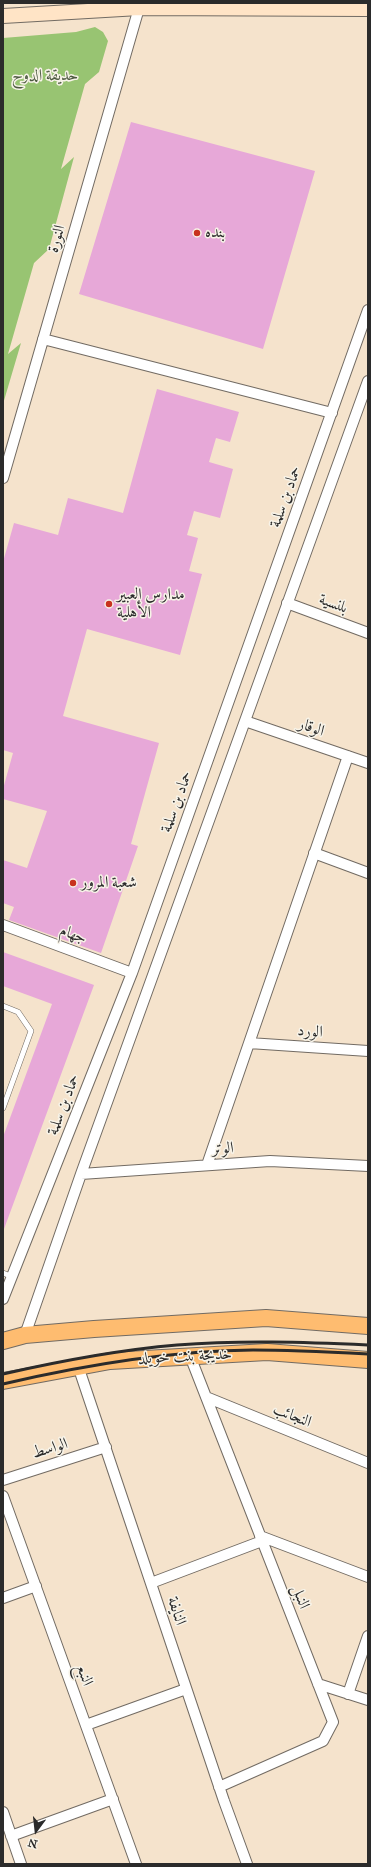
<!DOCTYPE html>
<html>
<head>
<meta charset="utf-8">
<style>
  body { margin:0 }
  #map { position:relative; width:371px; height:1867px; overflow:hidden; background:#f5e3cc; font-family:"IM FELL Great Primer",serif }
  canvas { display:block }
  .frame { position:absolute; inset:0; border:4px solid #2b2b2b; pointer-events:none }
  .north { position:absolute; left:16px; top:1811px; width:40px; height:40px; -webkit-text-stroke:3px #f7f3e8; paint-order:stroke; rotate:195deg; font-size:11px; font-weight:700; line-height:16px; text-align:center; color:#2b2b2b }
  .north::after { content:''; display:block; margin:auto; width:14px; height:18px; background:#2b2b2b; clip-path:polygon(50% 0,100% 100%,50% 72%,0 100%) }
</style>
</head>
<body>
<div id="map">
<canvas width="371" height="1867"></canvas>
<div class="frame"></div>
<div class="north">N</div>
</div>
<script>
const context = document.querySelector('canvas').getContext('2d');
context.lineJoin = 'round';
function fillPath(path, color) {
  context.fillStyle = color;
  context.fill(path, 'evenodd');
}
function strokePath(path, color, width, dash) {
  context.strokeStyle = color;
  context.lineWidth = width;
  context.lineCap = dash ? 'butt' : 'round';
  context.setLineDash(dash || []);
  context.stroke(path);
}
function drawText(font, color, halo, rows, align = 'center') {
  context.font = font + ' "IM FELL Great Primer",Amiri,serif';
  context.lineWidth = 3;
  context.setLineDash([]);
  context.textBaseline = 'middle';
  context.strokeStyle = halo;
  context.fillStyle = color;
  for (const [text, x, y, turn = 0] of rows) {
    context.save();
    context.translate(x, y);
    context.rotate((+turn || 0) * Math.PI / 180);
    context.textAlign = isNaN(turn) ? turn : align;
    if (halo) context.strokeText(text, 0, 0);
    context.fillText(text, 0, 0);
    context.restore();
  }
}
fillPath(new Path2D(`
  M95 27 103 32 108 41 99 72 85 84 61 169 74 157 49 249 34 263 8 354 21 343 3 404V38L76 32Z`), '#98c472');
fillPath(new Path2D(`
  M131 122 315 171 263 349 79 294Z
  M157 389 239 412 230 442 216 438 209 462 233 469 220 518 194 511 187 535 198 538 189 571 202 574 180 655 87 629 63 716 159 743 131 844 138 846 101 953 9 920 14 907 3 903V860L27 868 47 811 3 799V789L13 753 3 750V562L14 523 58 535 68 498 123 513Z
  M3 952 94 985 4 1229 3 1137 52 1004 3 986Z`), '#e7a8d8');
const lane = new Path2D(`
  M3 1006 18 1012 31 1031 3 1108
  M3 1273 13 1277`);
const street = new Path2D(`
  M43 339 332 413
  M3 478 139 8
  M287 603 368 633
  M245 721 368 763
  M314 853 368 873
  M3 925 132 973
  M249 1043 368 1051
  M207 1165 348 756
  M81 1174 270 1161 368 1166
  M3 1299 132 973 368 310
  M25 1335 81 1174 368 381
  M190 1356 333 1722 323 1741 219 1787
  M78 1366 224 1801 247 1864
  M206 1397 368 1463
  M3 1480 106 1447
  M3 1496 136 1864
  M260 1536 368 1577
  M151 1583 262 1541
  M3 1598 36 1586
  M318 1684 368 1700
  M348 1694 368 1636
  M86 1725 186 1689
  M3 1812 21 1864
  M11 1836 113 1799`);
const secondary = new Path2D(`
  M3 16 139 8 368 9`);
const primary = new Path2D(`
  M3 1341 25 1335 94 1329 266 1318 368 1326
  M3 1381 110 1361 267 1352 368 1360`);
strokePath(lane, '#726b63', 6);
strokePath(street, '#726b63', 12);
strokePath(secondary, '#726b63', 16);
strokePath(primary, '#726b63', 18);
strokePath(lane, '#fff', 5);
strokePath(street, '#fff', 10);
strokePath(secondary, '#ffe4c6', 14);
strokePath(primary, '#febc70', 16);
strokePath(new Path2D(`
  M3 1374C60 1361 118 1350 177 1345 240 1340 304 1342 368 1345
  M3 1384C84 1365 169 1351 253 1350 291 1350 330 1352 368 1354`), '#2b2b2b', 3);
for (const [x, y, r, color] of [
  [197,233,4,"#c8321e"],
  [109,604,4,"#c8321e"],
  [73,883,4,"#c8321e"]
]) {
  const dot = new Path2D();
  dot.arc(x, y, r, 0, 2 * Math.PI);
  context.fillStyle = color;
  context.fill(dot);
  strokePath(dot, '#f7f3e8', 1.5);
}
drawText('16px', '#4c5940', '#f7f3e8', [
  ["حديقة الدوح",45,76]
]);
drawText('16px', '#2b2b2b', '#f7f3e8', [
  ["بنده",205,233],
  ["مدارس العبير",117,595],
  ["الأهلية",117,613],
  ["شعبة المرور",81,883]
], 'left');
drawText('16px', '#2b2b2b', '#f7f3e8', [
  ["النورة",57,239,-74],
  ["حماد بن سلمة",286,497,-70],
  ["بلنسية",333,604,20],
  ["الوقار",311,728,19],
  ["حماد بن سلمة",177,802,-70],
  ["جهام",73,935,20],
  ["الورد",310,1032,4],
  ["حماد بن سلمة",64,1105,-69],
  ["الوتر",223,1149,-4],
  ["خديجة بنت خويلد",185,1357,-3],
  ["النجائب",292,1416,22],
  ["الواسط",50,1449,-17],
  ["النبل",300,1597,69],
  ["النايفة",176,1611,72],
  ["النبع",84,1675,70]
]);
</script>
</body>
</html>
